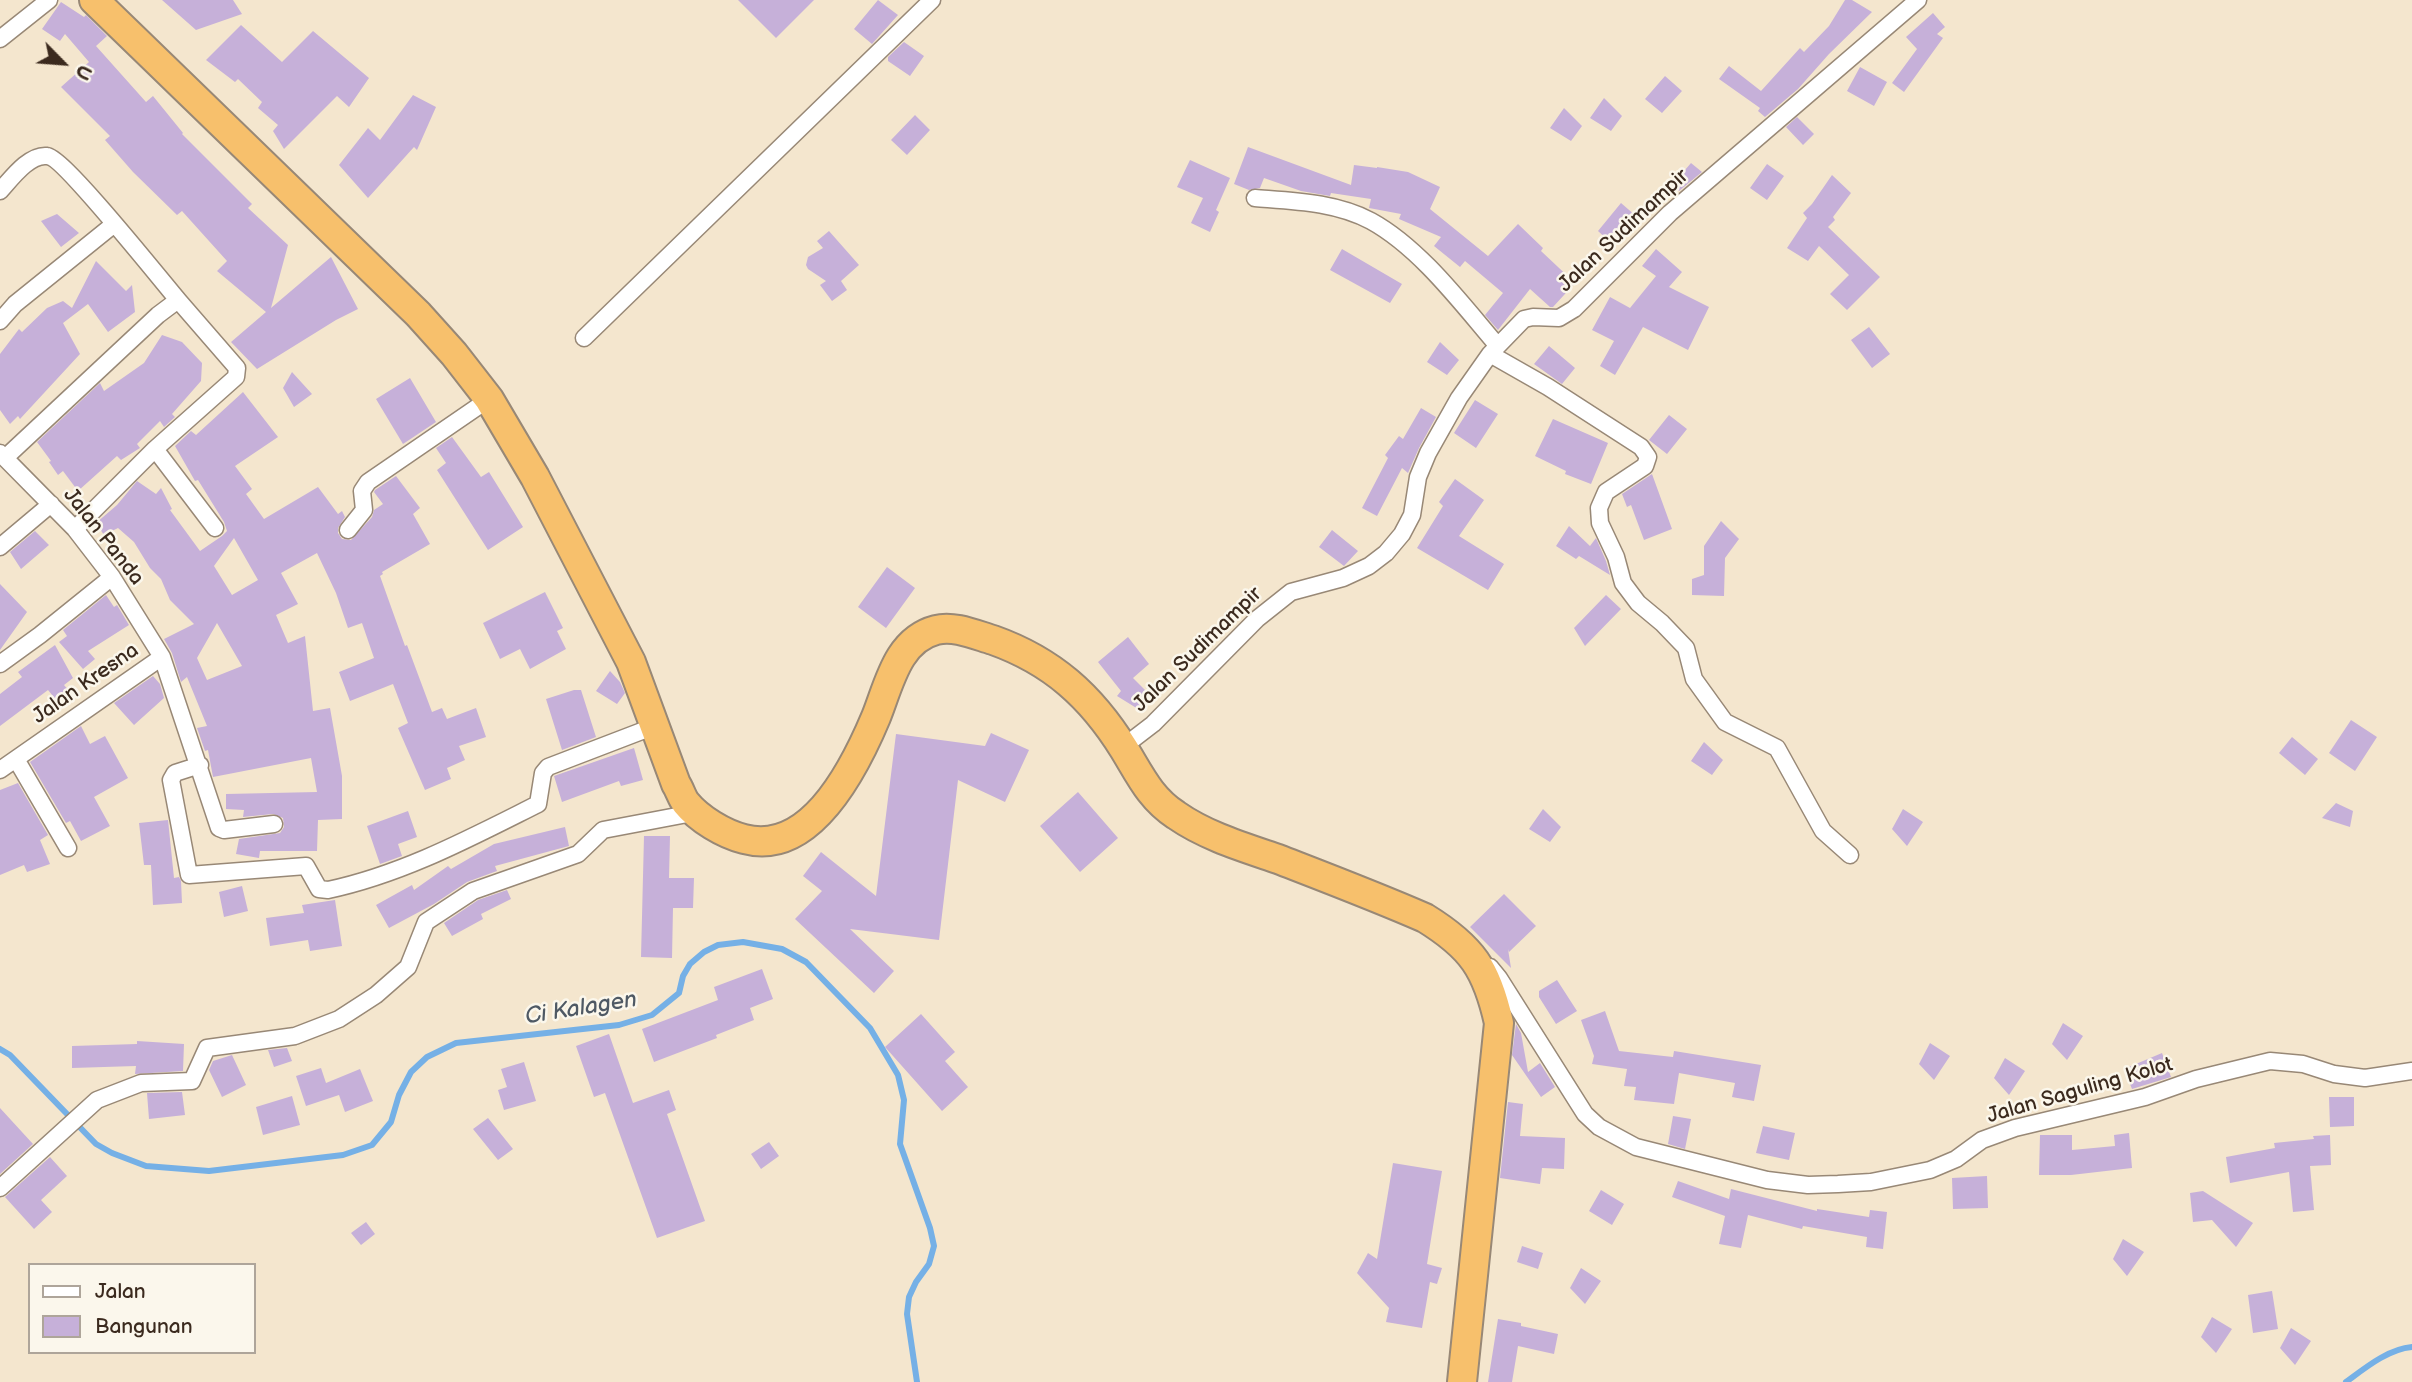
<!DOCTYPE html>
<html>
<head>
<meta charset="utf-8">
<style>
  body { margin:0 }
  #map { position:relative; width:2412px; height:1382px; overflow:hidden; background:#f4e6ce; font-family:"Balsamiq Sans",sans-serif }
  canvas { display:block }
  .legend { position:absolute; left:28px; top:1263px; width:228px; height:91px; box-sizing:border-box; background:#fbf7ec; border:2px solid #aea59a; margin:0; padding:9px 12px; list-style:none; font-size:21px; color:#3b2a1e }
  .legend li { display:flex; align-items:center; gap:14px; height:35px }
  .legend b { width:35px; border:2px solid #aea59a }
  .north { position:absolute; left:28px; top:28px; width:70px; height:70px; -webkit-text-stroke:5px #fbf7ec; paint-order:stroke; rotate:115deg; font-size:19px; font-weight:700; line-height:28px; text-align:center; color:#3b2a1e }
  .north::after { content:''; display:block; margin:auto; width:24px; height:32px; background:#3b2a1e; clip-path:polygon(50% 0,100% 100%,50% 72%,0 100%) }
</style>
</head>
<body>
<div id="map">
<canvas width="2412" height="1382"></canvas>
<ul class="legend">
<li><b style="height:9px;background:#fff"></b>Jalan</li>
<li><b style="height:19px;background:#c6b0d9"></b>Bangunan</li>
</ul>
<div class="north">U</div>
</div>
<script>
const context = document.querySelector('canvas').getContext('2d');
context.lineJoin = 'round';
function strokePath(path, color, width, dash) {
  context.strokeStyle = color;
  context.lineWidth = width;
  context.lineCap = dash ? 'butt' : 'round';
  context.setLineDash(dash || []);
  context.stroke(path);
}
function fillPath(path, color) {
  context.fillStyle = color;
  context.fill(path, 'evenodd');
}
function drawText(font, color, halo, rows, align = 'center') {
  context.font = font + ' "Balsamiq Sans",sans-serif';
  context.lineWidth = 5;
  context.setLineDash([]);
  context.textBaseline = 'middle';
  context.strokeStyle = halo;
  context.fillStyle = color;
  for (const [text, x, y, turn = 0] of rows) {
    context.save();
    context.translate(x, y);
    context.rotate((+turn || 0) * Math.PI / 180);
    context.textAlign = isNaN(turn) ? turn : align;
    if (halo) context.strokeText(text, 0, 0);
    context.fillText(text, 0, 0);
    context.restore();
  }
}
strokePath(new Path2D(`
  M0 1049 10 1055 96 1144 112 1153 146 1166 209 1171 343 1155 372 1145 391 1122 399 1095 411 1072 427 1057 456 1043 619 1025 652 1015 679 993 683 976 690 964 704 952 718 945 743 942 782 949 806 962 870 1028 898 1075 904 1100 900 1144 930 1228 934 1246 929 1264 916 1282 909 1297 907 1314 917 1382
  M2346 1382C2365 1368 2388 1349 2412 1347`), '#75b0e6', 6);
fillPath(new Path2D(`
  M162 0H233L242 14 196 30Z
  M738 0H814L776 38Z
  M878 0 898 15 872 44 854 29Z
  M1845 0H1852L1872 12 1829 54 1798 89 1765 117 1758 111 1760 108 1719 79 1729 66 1761 91 1800 48 1804 52 1829 26Z
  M61 2 84 17 86 15 107 36 96 46 146 102 153 96 183 133 182 134 252 204 248 208 288 245 271 308 331 257 358 309 336 320 257 369 231 342 266 312 217 271 227 261 182 211 177 215 133 172 105 140 110 136 61 87 89 62 65 34 60 41 42 29Z
  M1933 13 1945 27 1937 34 1943 38 1904 92 1892 83 1917 49 1906 37Z
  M241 25 282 62 313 31 369 78 349 107 337 96 284 149 273 131 278 125 258 108 262 102 238 79 235 82 206 60Z
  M904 42 924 56 910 76 888 61V57Z
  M1860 67 1887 82 1874 106 1847 91Z
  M1665 76 1682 91 1662 113 1645 99Z
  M413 95 436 107 417 150 414 147 368 198 339 165 368 128 380 140Z
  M1604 98 1622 116 1611 131 1590 118Z
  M1564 108 1582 126 1571 141 1550 128Z
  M915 115 930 130 907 155 891 140Z
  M1797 117 1814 134 1803 145 1786 127Z
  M1248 147 1351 185 1354 165 1377 168V167L1408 172 1440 187 1430 209 1488 256 1518 224 1543 248 1541 251 1575 283 1553 307H1550L1530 289 1498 330 1485 315 1503 293 1465 261 1460 267 1434 246 1441 237 1399 219 1401 214 1369 208 1371 199 1331 193 1330 196 1301 191 1264 178 1260 188 1249 190 1234 184Z
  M1190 160 1230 178 1216 210 1219 212 1210 232 1191 223 1203 198 1177 187Z
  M1691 163 1702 172 1679 191 1672 185Z
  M1767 164 1784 176 1767 200 1750 188Z
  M1832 175 1851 193 1833 217 1835 220 1828 227 1880 277 1847 310 1830 294 1849 275 1819 246 1808 261 1787 248 1807 218 1803 213 1812 204Z
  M1621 203 1636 216 1612 244 1598 231Z
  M57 214 79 233 61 247 41 221Z
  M829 231 859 265 841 281 847 290 832 301 820 285 826 281 808 269 806 265 808 257 823 248 817 241Z
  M1342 249 1402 284 1390 303 1330 270Z
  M1656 249 1682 272 1669 287 1709 307 1688 350 1643 327 1615 375 1600 366 1614 341 1592 330 1610 297 1630 308 1656 276 1642 266Z
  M96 261 126 291 132 285 135 312 108 332 88 304 63 323 80 354 20 419 18 416 10 424 0 410V354L19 329 22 332 47 308 63 301 72 308Z
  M1869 327 1890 354 1872 368 1851 340Z
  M162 335 182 342 202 363 201 381 172 414 175 417 164 427 160 421 137 444 140 448 121 460 117 456 78 491 63 471 58 475 49 462 51 461 37 442 100 383 104 391 144 363Z
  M1440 342 1459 360 1447 375 1427 362Z
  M1549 346 1575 368 1562 384 1534 364Z
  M292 372 312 394 294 407 283 388Z
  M410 378 436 422 403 444 376 399Z
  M243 392 278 437 235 466 252 489 246 494 264 519 318 487 338 514 342 511 345 517 338 528V533L342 539 351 540 372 517 374 510 383 504 374 492 375 490 396 476 420 508 413 514 430 544 382 572 383 574 380 576 405 646 407 645 432 712 442 708 447 719 476 708 486 737 459 746 465 760 447 768 451 779 425 790 398 728 408 723 393 684 350 701 339 672 374 658 362 623 348 628 336 593 317 553 281 573 298 604 276 615 288 643 305 636 313 711 330 708 342 776V819L318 820 317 851H260L259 858 236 854 239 839 280 833 284 827 283 818 273 814 243 817 244 810 226 809V794L317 792 311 758 213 777 208 750 205 751 197 728 207 726 187 677 181 682 172 653 164 639 194 624 170 600 161 579 150 568 134 542 118 528 104 535 96 523 117 505 137 481 156 494 161 488 172 509 170 510 200 551 222 536 227 531 224 522 198 480 195 481 175 446 191 431 196 435ZM234 538 258 580 232 595 214 566ZM217 623 242 666 207 680 197 658Z
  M1475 400 1498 414 1476 448 1454 433Z
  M1421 408 1436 417 1419 448 1408 473 1402 468 1377 516 1362 508 1388 458 1385 455 1399 436 1403 439Z
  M1669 415 1687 429 1667 454 1649 440Z
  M1553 419 1608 443 1591 484 1565 474 1566 471 1535 456Z
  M452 437 481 477 489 472 523 527 488 550 437 470 446 463 436 448Z
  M1652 474 1672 529 1644 540 1631 505 1627 507 1622 494Z
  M1455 479 1484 500 1459 536 1504 564 1488 590 1417 548 1443 506 1439 502Z
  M1721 521 1739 539 1725 558 1724 596 1692 595V579L1704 575V546Z
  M1569 526 1590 546 1596 538 1606 561 1610 575 1579 556 1576 559 1556 546Z
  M1332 530 1358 551 1344 566 1319 547Z
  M35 531 49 545 21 569 10 552Z
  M887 567 915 588 886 628 858 607Z
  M0 584 27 612 0 650Z
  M545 592 563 628 557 631 566 649 530 669 520 649 500 659 483 623Z
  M106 595 114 607 117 605 129 625 88 651 95 659 83 669 59 642 67 636 63 630Z
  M1606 595 1621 609 1585 646 1574 628Z
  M1128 637 1149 664 1133 678 1149 694 1138 709 1117 696 1121 691 1098 662Z
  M55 645 73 678 64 685 70 692 57 701 48 690 0 726V694L22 677 18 672Z
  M610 671 620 682 625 693 617 704 596 691Z
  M153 676 160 684 164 698 134 725 114 703Z
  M574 690H581L596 737 562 750 546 699Z
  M2351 720 2377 737 2355 771 2329 753Z
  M81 726 90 744 105 736 128 778 94 797 110 826 81 841 70 821 66 823 30 762Z
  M991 733 1029 750 1005 802 958 780 939 940 850 929 894 971 874 993 795 919 822 891 803 876 821 852 876 896 896 734 985 746Z
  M2292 737 2318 759 2305 775 2279 753Z
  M1704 742 1723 760 1712 775 1691 761Z
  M634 748 643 780 621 786 619 781 562 802 554 776Z
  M18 783 48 835 40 840 50 864 27 872 24 865 0 875V790Z
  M1078 792 1118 838 1080 872 1040 826Z
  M2336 803 2353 811 2350 827 2322 818Z
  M1543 809 1561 827 1550 842 1529 829Z
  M1903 809 1923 822 1907 846 1892 829Z
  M408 811 417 837 398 844 402 856 380 864 367 826Z
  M168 820 174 878 179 877 181 881 182 903 153 905 151 865H144L139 823Z
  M565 827 569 846 495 866 497 871 467 882 434 904 389 928 376 905 412 885 414 890 448 866 451 869 494 844Z
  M644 836H670L669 878H694L693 908H673L672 958 641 957Z
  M242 886 248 911 224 917 219 892Z
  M507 890 511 899 481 914 483 919 452 936 444 923 478 900Z
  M1504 894 1536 926 1509 952 1508 949 1511 968 1470 927Z
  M335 900 342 946 310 951 308 940 270 946 266 918 304 913 302 905Z
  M762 969 773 999 750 1008 754 1020 716 1035 717 1038 654 1062 642 1029 718 1000 714 987Z
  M1557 980 1577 1011 1556 1024 1539 997V991Z
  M1605 1011 1619 1051 1673 1057 1674 1051 1761 1065 1754 1101 1732 1097 1735 1083 1679 1073 1674 1104 1634 1100 1636 1087 1624 1086 1627 1069 1592 1064 1594 1056 1581 1020Z
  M921 1014 955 1052 945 1061 968 1087 942 1111 885 1047Z
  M2063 1023 2083 1036 2067 1060 2052 1044Z
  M1516 1024 1521 1033 1528 1072 1540 1063 1555 1087 1541 1097 1512 1055Z
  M609 1034 633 1103 669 1090 676 1110 667 1114 705 1221 657 1238 605 1093 594 1097 576 1046Z
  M137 1041 184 1044 183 1071 135 1074 136 1066 72 1068V1046L137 1044Z
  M1930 1043 1950 1056 1934 1080 1919 1064Z
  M287 1048 292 1061 274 1067 268 1050Z
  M2162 1053 2171 1077 2132 1089 2124 1069Z
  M232 1055 246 1085 222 1097 209 1070 213 1061Z
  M2005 1058 2025 1071 2009 1095 1994 1078Z
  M524 1062 536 1101 504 1110 498 1090 507 1087 501 1069Z
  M321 1068 326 1083 360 1069 373 1101 345 1112 339 1095 306 1106 296 1076Z
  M182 1092 185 1115 149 1119 147 1093Z
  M292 1096 300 1125 263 1135 256 1107Z
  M2329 1097H2354V1126L2330 1127Z
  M1508 1102 1523 1104 1520 1136 1565 1138 1564 1169 1542 1168 1540 1184 1500 1178Z
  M0 1108 33 1144 0 1174Z
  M1673 1116 1691 1119 1685 1149 1668 1144Z
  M488 1118 513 1149 498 1160 473 1129Z
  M1763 1126 1795 1133 1789 1160 1756 1153Z
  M2129 1133 2132 1168 2071 1175H2039L2040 1135H2072V1150L2115 1146 2114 1135Z
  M2330 1135 2331 1165 2310 1166 2314 1210 2293 1212 2289 1172 2230 1183 2226 1157 2275 1148 2274 1143 2314 1139 2313 1136Z
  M769 1142 779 1156 761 1169 751 1154Z
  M50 1157 67 1176 41 1200 52 1212 34 1229 5 1197Z
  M1393 1163 1442 1171 1427 1264 1442 1268 1437 1284 1430 1282 1422 1328 1386 1322 1389 1308 1357 1273 1368 1253 1377 1259Z
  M1987 1176 1988 1208 1953 1209 1952 1178Z
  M1678 1181 1729 1199 1731 1189 1817 1211V1209L1869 1217 1870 1210 1887 1212 1883 1249 1866 1247 1867 1237 1803 1226 1802 1229 1748 1215 1741 1248 1719 1244 1725 1216 1672 1197Z
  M1601 1190 1624 1204 1612 1225 1589 1211Z
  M2203 1191 2253 1223 2236 1247 2212 1220 2193 1222 2190 1193Z
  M366 1222 375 1234 361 1245 351 1233Z
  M2123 1239 2144 1252 2127 1276 2113 1259Z
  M1522 1246 1543 1253 1538 1269 1517 1262Z
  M1581 1268 1601 1281 1585 1304 1570 1288Z
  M2272 1291 2278 1329 2253 1333 2248 1295Z
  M2212 1317 2232 1329 2216 1353 2201 1337Z
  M1498 1319 1521 1323V1326L1558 1334 1554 1354 1518 1346 1512 1382H1488Z
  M2291 1328 2311 1341 2295 1365 2280 1348Z`), '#c6b0d9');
const minor = new Path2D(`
  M0 39 49 0
  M0 191C11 179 29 154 47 156 63 157 161 280 178 300
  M1255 198C1293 201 1336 202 1371 221 1420 248 1461 303 1497 345
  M0 321 15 304 113 225
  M584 338 932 0
  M1490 354 1548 387 1641 447 1648 457 1645 466 1606 492 1599 508 1600 523 1616 557 1623 583 1638 603 1662 623 1686 648 1694 679 1725 722 1777 748 1823 831 1850 855
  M155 449 215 528
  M0 453 75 529 112 577 162 657 219 828 224 830 274 824
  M6 457 158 315 178 300 237 368 236 377 155 449 75 529
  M348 530 364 510 362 491 368 482 489 399
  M0 547 51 504
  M0 664 40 635 112 577
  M1123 747 1153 724 1257 619 1291 592 1343 578 1369 566 1386 553 1402 534 1412 515 1418 477 1428 453 1459 398 1490 354 1524 319 1533 317 1559 318 1574 309 1670 213 1918 0
  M16 759 68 848
  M200 765 175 773 171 780 189 875 306 866 319 889 328 890C403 874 470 838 538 804L543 773 548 767 655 726
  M0 770 162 657
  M1490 967 1499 978 1585 1114 1599 1127 1636 1147 1767 1180 1808 1185 1838 1184 1871 1182 1930 1170 1956 1159 1982 1140 2015 1128 2145 1097 2196 1079 2270 1061 2303 1064 2334 1074 2365 1078 2412 1071
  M0 1188 97 1100 141 1083 192 1081 207 1048 295 1036 339 1019 376 995 408 967 426 922 473 891 578 854 603 830 698 812`);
const trunk = new Path2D(`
  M94 0 418 314 454 354 489 399 535 477 631 662 676 784C680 790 682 798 686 803 699 819 724 834 744 839 811 857 855 767 876 717 889 685 897 640 936 630 954 625 976 635 993 640 1052 661 1091 696 1124 749 1140 775 1150 798 1176 815 1206 836 1243 847 1278 859 1327 878 1377 897 1425 918 1472 947 1487 969 1499 1023L1462 1382`);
strokePath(minor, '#988876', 19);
strokePath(trunk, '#988876', 32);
strokePath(minor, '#fff', 16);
strokePath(trunk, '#f7c06c', 28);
drawText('21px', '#3b2a1e', '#fbf7ec', [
  ["Jalan Sudimampir",1624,231,-43],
  ["Jalan Panda",103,537,52],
  ["Jalan Sudimampir",1198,650,-44],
  ["Jalan Kresna",86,684,-35],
  ["Jalan Saguling Kolot",2080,1091,-16]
]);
drawText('italic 23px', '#4f5964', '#fbf7ec', [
  ["Ci Kalagen",581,1009,-9]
]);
</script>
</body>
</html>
